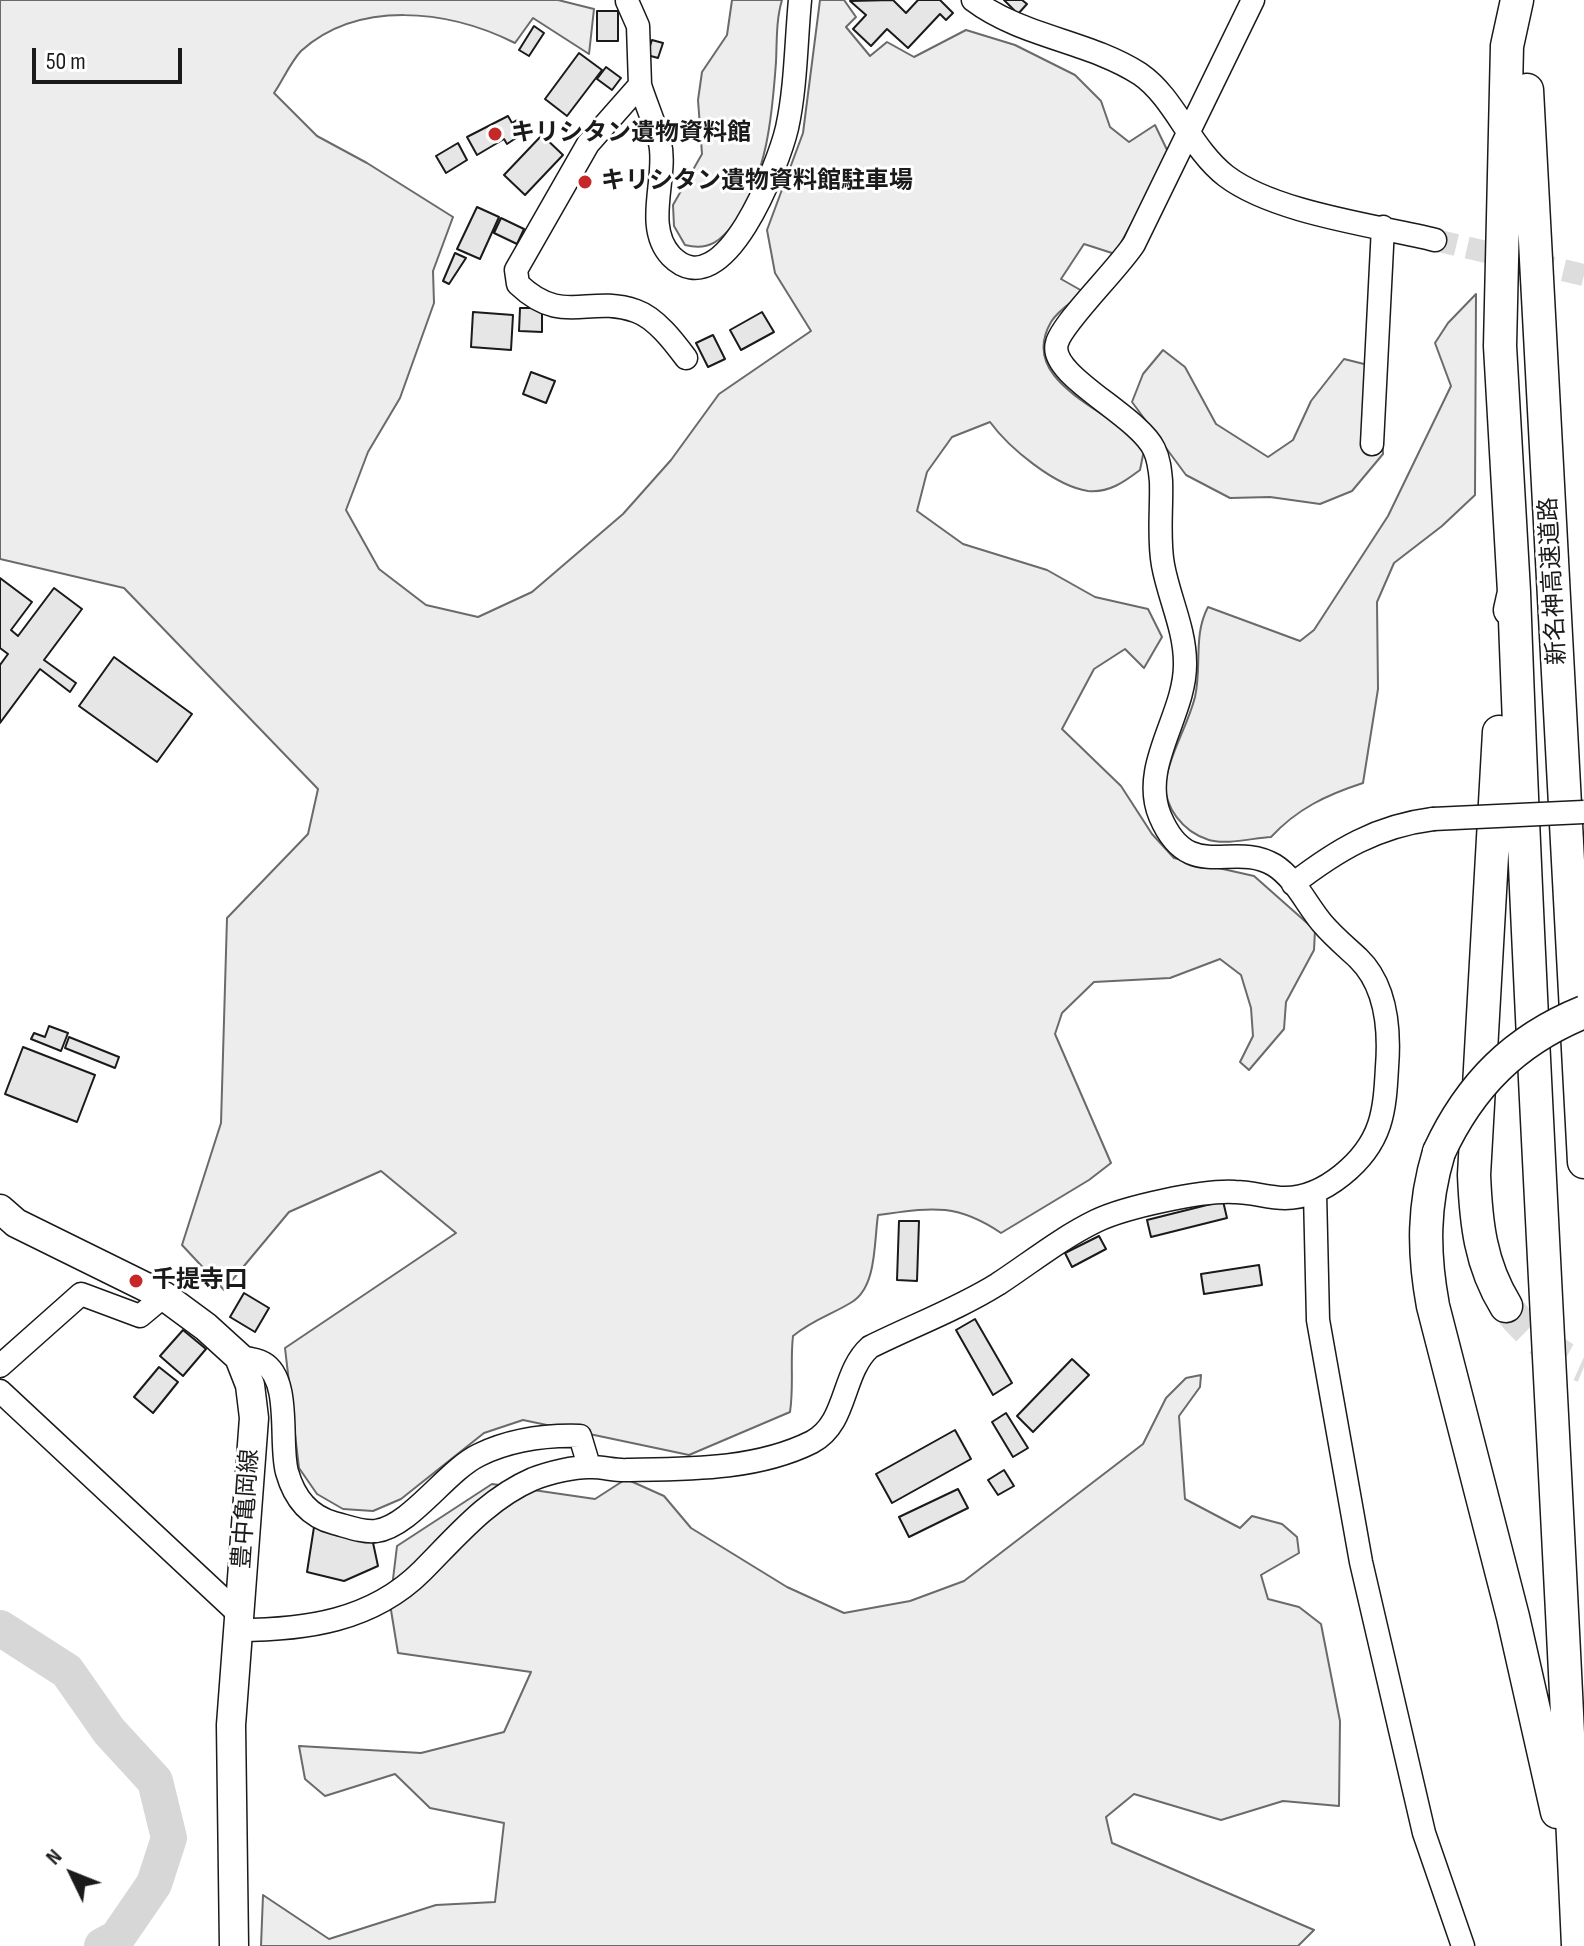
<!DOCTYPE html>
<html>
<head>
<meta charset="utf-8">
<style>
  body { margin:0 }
  #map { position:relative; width:1584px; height:1946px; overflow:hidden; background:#fff; font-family:"Sofia Sans Condensed",sans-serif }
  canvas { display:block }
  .north { position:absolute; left:32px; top:1834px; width:80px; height:80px; -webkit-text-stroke:6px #fff; paint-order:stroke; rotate:313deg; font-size:22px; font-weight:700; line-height:32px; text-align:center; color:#1a1a1a }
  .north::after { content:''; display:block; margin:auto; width:28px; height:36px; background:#1a1a1a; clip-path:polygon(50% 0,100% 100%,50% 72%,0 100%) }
  .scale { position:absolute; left:32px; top:48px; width:150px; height:36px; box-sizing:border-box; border:4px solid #1a1a1a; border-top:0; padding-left:10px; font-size:24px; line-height:28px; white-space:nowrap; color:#1a1a1a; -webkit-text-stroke:6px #fff; paint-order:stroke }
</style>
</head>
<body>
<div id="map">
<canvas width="1584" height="1946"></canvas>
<div class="north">N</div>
<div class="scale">50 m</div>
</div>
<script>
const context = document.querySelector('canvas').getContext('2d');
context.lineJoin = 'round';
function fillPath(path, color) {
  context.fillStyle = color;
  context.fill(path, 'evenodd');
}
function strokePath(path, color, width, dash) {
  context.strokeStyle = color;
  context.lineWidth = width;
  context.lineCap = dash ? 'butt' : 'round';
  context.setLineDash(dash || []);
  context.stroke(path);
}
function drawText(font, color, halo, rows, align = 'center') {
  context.font = font + ' "Sofia Sans Condensed","Noto Sans JP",sans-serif';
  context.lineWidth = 6;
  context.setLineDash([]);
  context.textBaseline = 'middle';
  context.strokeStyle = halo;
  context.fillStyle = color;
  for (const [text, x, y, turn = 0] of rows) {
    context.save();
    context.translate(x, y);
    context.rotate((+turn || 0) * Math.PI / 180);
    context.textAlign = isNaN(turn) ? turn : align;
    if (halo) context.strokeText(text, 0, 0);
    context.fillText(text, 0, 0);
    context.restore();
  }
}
const green = new Path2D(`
  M0 0H558L594 9 589 54 533 18 515 43C447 9 358 0 301 51 290 63 283 80 274 93L317 136 367 163 453 217 433 271 434 303 400 398 368 452 346 510 379 569 426 605 478 617 532 592 623 514 671 460 719 394 811 331 775 273 767 230 803 133 820 0H844L856 17 846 27 870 56 887 42 914 57 966 30 1015 45 1075 75 1101 101 1110 127 1129 142 1155 125 1169 154 1115 254 1084 244 1061 279 1084 292C1074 301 1058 310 1051 322 1021 374 1088 402 1122 428 1130 434 1137 443 1144 450L1140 470C1124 482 1109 493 1088 491 1055 486 1009 448 990 422L952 437 927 472 917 511 963 544 1047 570 1095 597 1148 609 1162 637 1144 668 1125 649 1094 669 1062 729 1121 786 1152 834 1174 858 1254 876 1315 930 1314 950 1286 1002 1284 1029 1249 1070 1240 1062 1253 1036 1251 1008 1241 975 1220 959 1170 978 1094 982 1062 1013 1055 1034 1111 1163 1089 1180 1001 1233C955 1202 930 1208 878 1215 874 1241 877 1287 852 1302 831 1315 814 1319 793 1336 790 1362 794 1386 790 1412L689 1455 523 1420 484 1433 401 1499 373 1511 343 1509 317 1494 299 1468 285 1348 456 1233 381 1171 289 1212 224 1290 182 1245 221 1123 227 918 308 834 318 789 124 588 0 559Z
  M732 0H782C776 20 777 41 776 62 772 118 767 174 735 222 721 241 709 251 685 245L674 226 673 205 702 154 698 100 702 72 727 35Z
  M1476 294 1475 495 1442 526 1394 563 1377 602 1378 689 1363 783C1326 795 1297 809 1271 837 1253 838 1226 845 1209 840 1183 832 1162 806 1166 779 1171 751 1188 725 1195 697 1202 666 1193 635 1208 607L1300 641 1314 630 1388 516 1451 386 1435 343 1448 323Z
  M1163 350 1185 367 1216 424 1268 457 1293 440 1311 401 1344 359 1372 366 1382 411 1383 454 1352 491 1320 504 1270 497 1230 498 1186 475 1132 402 1143 374Z
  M1201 1375 1200 1387 1179 1416 1185 1499 1240 1528 1252 1516 1282 1524 1297 1537 1299 1553 1261 1575 1268 1599 1299 1607 1321 1624 1340 1721 1339 1806 1283 1801 1221 1820 1134 1794 1106 1817 1112 1843 1314 1930 1298 1946H261L263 1895 329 1939 436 1905 495 1902 504 1823 430 1808 395 1774 325 1796 305 1779 299 1746 421 1753 504 1732 531 1672 398 1653 390 1604 397 1546 492 1484 595 1499 626 1479 664 1496 691 1528 787 1587 844 1613 910 1601 964 1581 1143 1444 1166 1398 1186 1378Z`);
fillPath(green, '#ededed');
strokePath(green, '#6a6a6a', 2);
strokePath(new Path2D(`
  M0 1628 67 1671 109 1731 155 1781 169 1838 154 1884 117 1938 102 1946`), '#d7d7d7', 36);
const building = new Path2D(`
  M893 0 906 13 918 0H940L953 13 946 20 940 14 908 48 887 29 871 46 853 29 866 15 850 1Z
  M1004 0H1022L1027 4 1018 14Z
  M597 11H618V41H597Z
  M534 26 544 33 529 56 519 50Z
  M652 40 663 43 658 58 647 55Z
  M579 53 602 70 567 116 545 99Z
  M606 67 621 78 612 90 597 79Z
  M508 116 512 123 517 120 522 128 516 132 519 136 507 144 504 139 477 155 467 137Z
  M542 135 563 155 525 195 504 175Z
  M458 143 467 160 446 173 436 156Z
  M477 207 499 217 480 259 457 249Z
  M501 218 524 229 517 244 494 233Z
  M455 253 466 258 449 284 443 281Z
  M520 308H542V332L519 331Z
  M473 312 513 315 511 350 471 347Z
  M762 312 774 332 741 350 730 330Z
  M713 335 725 359 708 367 696 343Z
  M531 372 555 381 546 403 523 394Z
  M0 578 32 602 11 630 18 636 54 588 82 609 44 660 76 683 70 692 40 669 0 723V665L8 654 0 648Z
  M114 657 192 714 157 762 79 706Z
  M49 1026 68 1033 61 1051 31 1039 34 1033 45 1037Z
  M69 1037 119 1057 115 1068 65 1048Z
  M23 1047 95 1075 77 1122 5 1094Z
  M1223 1201 1227 1218 1151 1237 1147 1220Z
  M899 1221H919L917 1281 897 1280Z
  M1099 1236 1106 1249 1072 1267 1065 1253Z
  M1259 1265 1262 1285 1204 1294 1201 1274Z
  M244 1293 269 1308 255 1332 230 1317Z
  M975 1319 1012 1383 993 1395 956 1330Z
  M183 1330 206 1349 183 1376 160 1356Z
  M1072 1359 1089 1375 1033 1432 1017 1416Z
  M159 1367 178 1382 153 1413 134 1397Z
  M1006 1413 1028 1448 1013 1457 992 1422Z
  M955 1430 971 1459 892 1503 876 1474Z
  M1004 1470 1014 1486 998 1495 988 1480Z
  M958 1489 968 1508 909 1537 899 1517Z
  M314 1527 372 1538 378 1566 344 1581 307 1572Z`);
fillPath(building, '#e6e6e6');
strokePath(building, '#1a1a1a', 2);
strokePath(new Path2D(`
  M1435 240 1584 275`), '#ddd', 22, [22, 11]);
strokePath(new Path2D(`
  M1506 1306C1528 1334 1551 1353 1584 1367`), '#ddd', 32, [32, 16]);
const minor = new Path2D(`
  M973 0C1022 37 1089 41 1140 74 1175 98 1190 148 1226 176 1275 213 1374 225 1435 240
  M627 1 638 26 640 85
  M686 358C674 342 656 318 636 311 588 294 563 327 518 284L516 270 588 144 640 85C646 104 655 124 660 143 668 177 643 226 671 256 724 310 779 162 787 128 796 87 796 42 800 0
  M1372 444 1383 227
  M1293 884C1337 850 1377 826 1433 819
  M1315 1193 1318 1320 1361 1562 1424 1833 1463 1946
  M239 1357C246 1358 257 1359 263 1363 292 1379 279 1444 287 1472 294 1497 308 1516 334 1523 346 1526 364 1533 376 1531 411 1526 446 1471 479 1455 510 1440 546 1435 580 1436L589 1466
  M0 1366 81 1294 140 1316 164 1296
  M0 1391 239 1614
  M238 1630C305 1630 372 1621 422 1571 456 1537 487 1499 533 1479 548 1473 576 1466 592 1467 604 1467 616 1471 628 1470 688 1469 756 1470 812 1442 848 1423 841 1373 870 1347 912 1326 958 1309 998 1284 1030 1263 1061 1238 1096 1221 1125 1207 1203 1190 1235 1192 1252 1192 1268 1198 1285 1198 1324 1198 1367 1161 1379 1125 1385 1107 1386 1086 1387 1067 1390 1029 1387 986 1358 958 1345 946 1333 936 1322 923 1306 904 1295 878 1274 865 1232 840 1189 885 1160 816 1139 765 1186 715 1185 663 1185 629 1169 598 1163 565 1158 538 1162 508 1161 481 1160 470 1159 459 1154 449 1137 414 1047 375 1057 343 1062 323 1118 269 1134 244L1253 0`);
const major = new Path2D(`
  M0 1209 16 1223 164 1296 206 1327 239 1357 250 1385 254 1418 231 1725 234 1946`);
const highway = new Path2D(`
  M1527 90 1584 1162
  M1514 592C1530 1043 1558 1495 1578 1946
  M1510 610 1514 592 1500 346 1507 46 1517 0
  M1499 732 1474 1175C1476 1222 1480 1264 1506 1306
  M1439 1152C1423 1205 1423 1252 1433 1306L1513 1617 1557 1812`);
strokePath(minor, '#1a1a1a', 25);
strokePath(major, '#1a1a1a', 31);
strokePath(highway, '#1a1a1a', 35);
strokePath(minor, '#fff', 22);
strokePath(major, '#fff', 28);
strokePath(highway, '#fff', 32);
const minorBridge = new Path2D(`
  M1433 819 1584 812`);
const highwayBridge = new Path2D(`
  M1439 1152C1470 1085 1515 1040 1584 1012`);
strokePath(minorBridge, '#1a1a1a', 25, []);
strokePath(highwayBridge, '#1a1a1a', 35, []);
strokePath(minorBridge, '#fff', 22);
strokePath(highwayBridge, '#fff', 32);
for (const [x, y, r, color] of [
  [495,134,8,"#c62828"],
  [585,182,8,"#c62828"],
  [136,1281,8,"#c62828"]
]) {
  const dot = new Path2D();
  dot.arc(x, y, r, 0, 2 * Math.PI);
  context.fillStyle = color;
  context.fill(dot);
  strokePath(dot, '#fff', 3);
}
drawText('bold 24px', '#1a1a1a', '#fff', [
  ["キリシタン遺物資料館",511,134],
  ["キリシタン遺物資料館駐車場",601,182],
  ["千提寺口",152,1281]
], 'left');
drawText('24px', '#1a1a1a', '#fff', [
  ["新名神高速道路",1554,581,-93],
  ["豊中亀岡線",247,1509,-86]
]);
</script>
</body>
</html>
